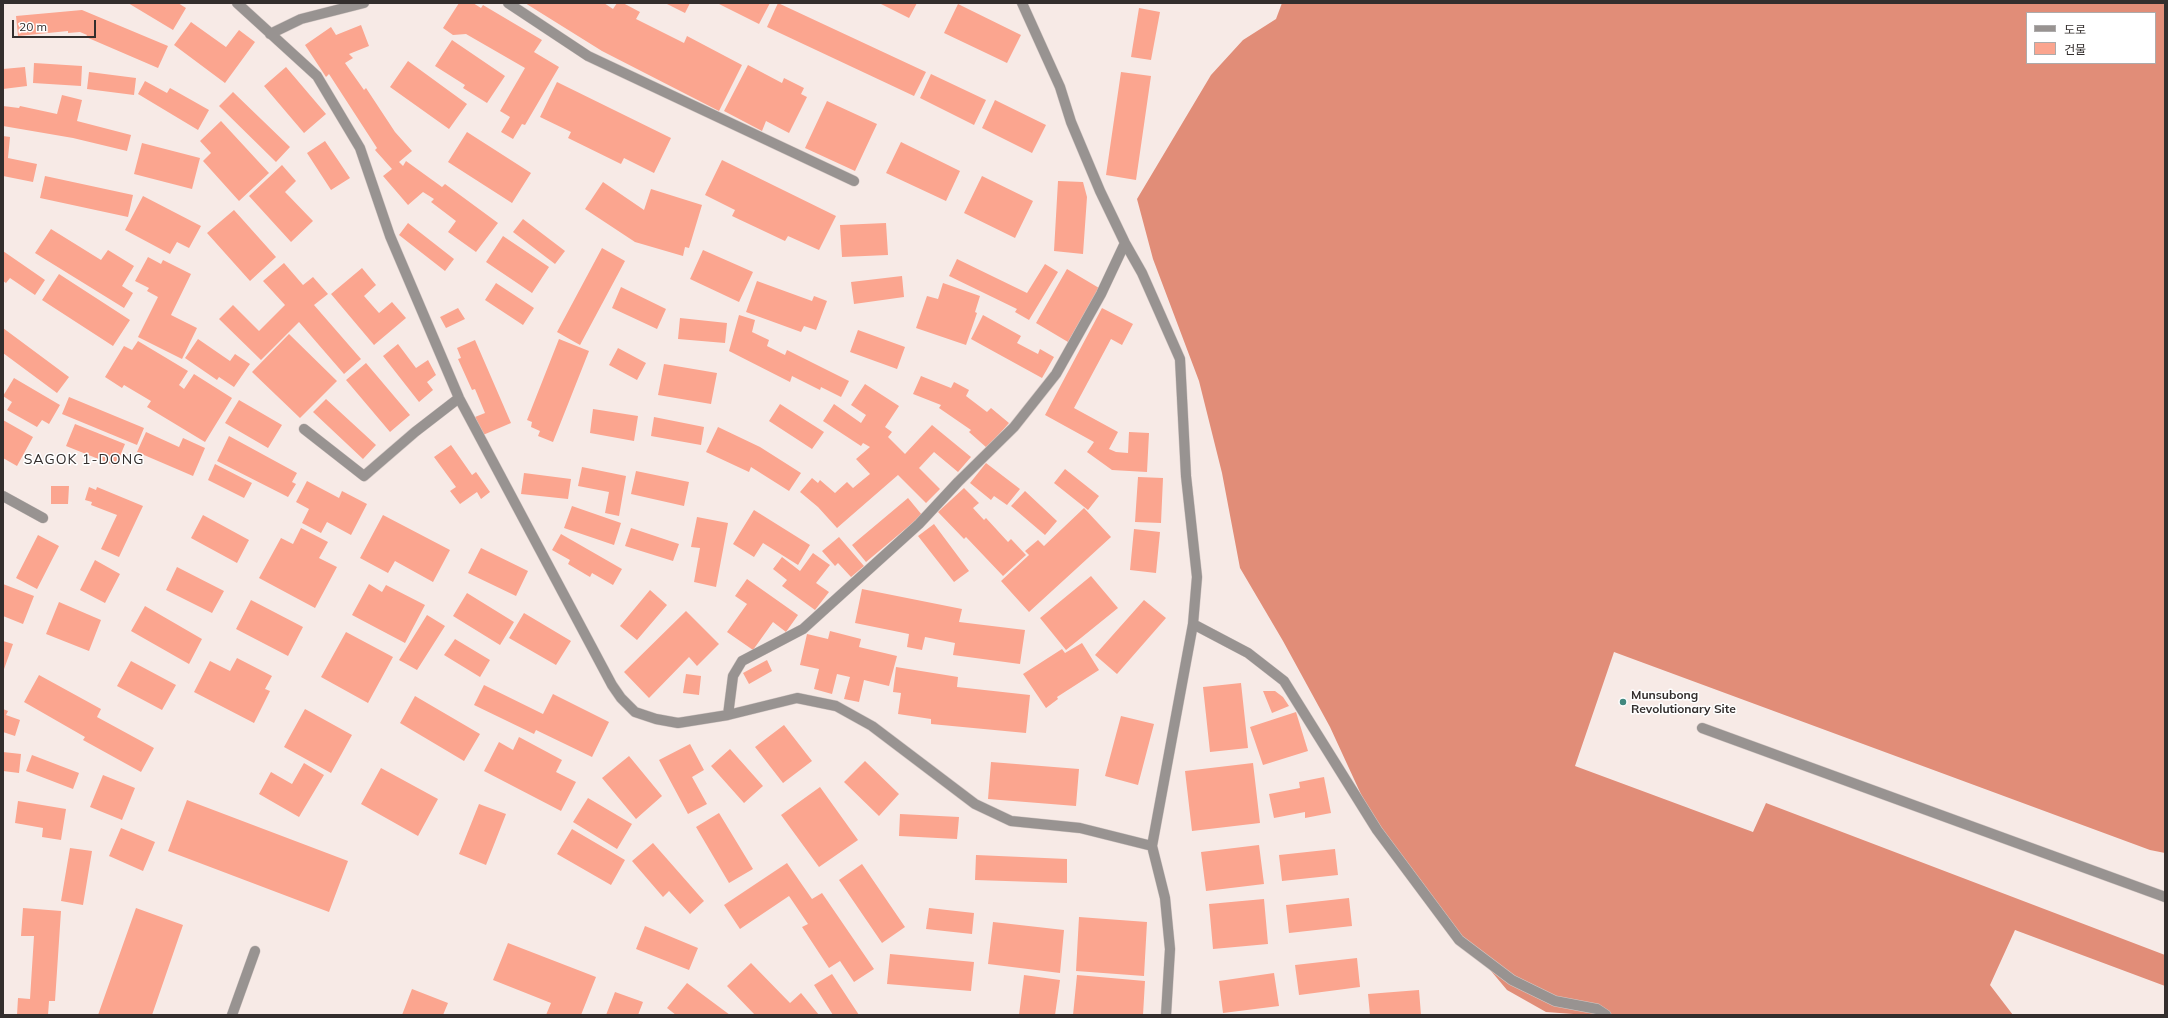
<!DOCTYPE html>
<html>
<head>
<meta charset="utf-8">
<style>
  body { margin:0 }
  #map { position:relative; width:2168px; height:1018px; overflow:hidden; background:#f7eae6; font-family:Mulish,"Noto Sans KR",sans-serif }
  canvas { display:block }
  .frame { position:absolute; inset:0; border:4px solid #332e2d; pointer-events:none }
  .legend { position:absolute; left:2026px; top:12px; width:130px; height:52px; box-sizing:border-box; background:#fff; border:1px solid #adabab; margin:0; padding:5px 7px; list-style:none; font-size:12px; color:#332e2d }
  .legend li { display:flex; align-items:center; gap:8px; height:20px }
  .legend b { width:20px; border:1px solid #adabab }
  .scale { position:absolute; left:12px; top:20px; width:84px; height:18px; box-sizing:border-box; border:2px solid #332e2d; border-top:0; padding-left:5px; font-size:12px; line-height:14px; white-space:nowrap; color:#332e2d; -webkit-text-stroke:3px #fff; paint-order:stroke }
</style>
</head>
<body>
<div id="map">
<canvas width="2168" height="1018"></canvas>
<div class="frame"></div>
<ul class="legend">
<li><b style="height:5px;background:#989391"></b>도로</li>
<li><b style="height:11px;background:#fba58f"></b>건물</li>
</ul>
<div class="scale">20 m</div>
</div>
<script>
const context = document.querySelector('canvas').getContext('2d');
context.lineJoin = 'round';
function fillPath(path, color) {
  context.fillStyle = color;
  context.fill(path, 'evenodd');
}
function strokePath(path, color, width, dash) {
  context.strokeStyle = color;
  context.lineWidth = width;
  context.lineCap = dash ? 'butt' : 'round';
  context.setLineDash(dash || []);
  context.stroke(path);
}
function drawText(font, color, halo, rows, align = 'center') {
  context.font = font + ' Mulish,sans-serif';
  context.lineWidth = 3;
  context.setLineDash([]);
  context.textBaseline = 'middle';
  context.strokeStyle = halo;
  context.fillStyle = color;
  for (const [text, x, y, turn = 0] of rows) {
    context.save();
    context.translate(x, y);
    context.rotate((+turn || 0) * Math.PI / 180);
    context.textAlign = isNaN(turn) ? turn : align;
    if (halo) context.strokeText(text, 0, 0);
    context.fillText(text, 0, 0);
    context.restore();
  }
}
fillPath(new Path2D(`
  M1282 3H2165V853L2150 850 1614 652 1575 766 1753 832 1766 803 2165 955V986L2015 930 1990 985 2013 1015H1587L1546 1012 1507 990 1383 842 1330 727 1283 641 1240 568 1222 473 1199 381 1153 259 1137 199 1211 75 1243 40 1276 19ZM2027 13H2155V63H2027Z`), '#e18d78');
fillPath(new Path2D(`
  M128 3H178L186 8 173 30Z
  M459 3H473L481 8 483 5 542 40 534 52 559 67 525 125 522 124 513 139 501 132 510 117 500 111 525 68 466 34 453 35 443 28Z
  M525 3H604L613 9 617 3H623L640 12 636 19 684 43 687 36 742 65 719 111 602 51Z
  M665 3H690L685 13Z
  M717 3H770L759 24Z
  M778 3 926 72 914 96 767 27Z
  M879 3H917L909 18Z
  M958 4 1021 35 1007 63 944 33Z
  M1139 8 1160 12 1151 60 1131 57Z
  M82 10 168 46 158 68 86 37 87 35 80 32 68 33V31L18 36 16 16Z
  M191 22 226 47 239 30 255 42 225 83 174 45Z
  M361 25 369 46 349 54 353 58 345 63 364 90 366 88 395 132 412 151 399 162 403 166 406 161 442 187 445 184 498 223 476 252 448 232 456 221 431 202 434 199 423 192 408 205 383 176 392 169 375 150 377 148 329 74 326 77 305 45 331 27 336 35Z
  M452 40 505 76 487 103 463 88 465 85 435 66Z
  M408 61 467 104 449 129 390 87Z
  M34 63 82 66 81 86 33 83Z
  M748 65 782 83 784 78 804 88 801 94 807 97 789 133 766 121 762 131 724 111Z
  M25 67 27 86 3 89V69Z
  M286 67 326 114 304 133 264 86Z
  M89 72 136 78 134 95 87 89Z
  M1121 72 1151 76 1136 180 1106 175Z
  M931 74 986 100 974 125 920 98Z
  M145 81 167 93 170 88 209 110 198 130 138 94Z
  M557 82 671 138 654 173 624 158 621 164 568 138 571 132 540 117Z
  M233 92 290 147 276 162 219 106Z
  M62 95 82 100 77 121 131 135 127 151 73 138 3 126V106L19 108 20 106 57 114Z
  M995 100 1046 125 1032 153 982 128Z
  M827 101 877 124 855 171 805 148Z
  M221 121 269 173 239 201 203 161 211 153 200 141Z
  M467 132 531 173 512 203 448 162Z
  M3 136 10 137 8 158 37 164 33 182 3 176Z
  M325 141 350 178 331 190 307 153Z
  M901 142 960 171 946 201 886 173Z
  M142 143 200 158 192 189 134 174Z
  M722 160 836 216 819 250 788 236 785 241 732 216 735 210 705 195Z
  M282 165 296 181 285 192 313 221 291 242 249 196Z
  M45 176 133 195 128 217 40 198Z
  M982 176 1033 201 1015 238 964 213Z
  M1058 181 1083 182 1087 197 1083 254 1054 251Z
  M603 182 644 210 651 189 702 205 689 248 685 247 683 256 635 242 585 209Z
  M143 196 201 226 189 248 177 242 170 254 125 230Z
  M234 210 276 257 250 281 207 233Z
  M523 219 565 251 555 264 513 232Z
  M408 223 454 259 445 271 399 235Z
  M886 223 888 255 842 257 840 225Z
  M51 229 101 260 108 250 134 266 122 286 133 293 124 308 35 253Z
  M503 236 549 267 532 293 486 262Z
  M602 248 625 261 580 345 557 332Z
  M703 250 753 272 739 302 690 279Z
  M3 251 45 280 35 295 10 278 6 283 3 281Z
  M148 257 161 264 163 260 191 274 171 315 197 328 182 359 138 337 158 297 147 291 149 288 135 281Z
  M957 259 1027 293 1045 264 1058 272 1029 320 1015 312 1017 309 949 276Z
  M284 263 303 285 313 277 328 294 314 305 361 359 344 374 299 322 261 360 219 319 233 305 259 331 285 305 263 281Z
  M362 268 376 285 364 296 379 313 392 302 406 318 374 345 331 294Z
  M1067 269 1099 288 1068 342 1036 323Z
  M59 274 130 320 113 346 42 300Z
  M902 276 904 297 854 304 851 282Z
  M757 281 812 301 814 296 827 301 816 330 804 326 801 332 746 312Z
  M496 283 534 308 523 325 485 300Z
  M943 283 980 296 975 312 977 313 966 345 916 328 927 296 938 299Z
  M621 287 666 309 657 329 612 308Z
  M458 308 465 319 446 328 440 317Z
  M1102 308 1133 324 1122 345 1111 339 1074 408 1118 432 1109 449 1116 452 1128 453 1129 432 1149 433 1147 472 1112 470 1087 452 1094 442 1045 415Z
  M739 315 755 320 752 332 769 340 767 346 785 355 787 350 849 381 841 397 821 387 820 390 792 376 790 382 729 351Z
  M983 315 1021 336 1017 343 1038 354 1040 349 1054 357 1042 378 971 339Z
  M680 318 727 323 725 343 678 339Z
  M3 328 69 377 57 393 3 353Z
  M858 330 905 347 897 369 850 352Z
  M289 334 337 381 300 418 252 372Z
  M198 339 230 361 235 354 250 364 234 387 219 377 217 380 185 358Z
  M559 339 589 351 553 442 538 436 540 431 531 427 532 422 527 420Z
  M475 340 511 423 483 435 475 417 485 413 475 389 472 390 458 359 461 358 457 348Z
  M138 341 188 371 179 385 184 389 194 374 232 398 205 442 147 407 151 401 124 385 122 388 105 377 124 346 132 350Z
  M398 344 416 368 428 360 436 375 427 382 433 390 419 402 383 356Z
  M618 348 646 363 637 380 609 365Z
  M366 363 410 415 390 432 346 380Z
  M664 364 717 373 711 404 658 395Z
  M921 376 951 388 954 382 969 390 966 396 987 412 991 408 1009 423 987 448 969 432 971 430 939 408 941 405 913 394Z
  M14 378 60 405 49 424 42 420 37 427 7 410 12 402 3 396Z
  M865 384 899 406 885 427 892 432 888 437 905 454 932 425 971 457 958 472 934 452 919 468 940 489 926 503 898 475 837 528 818 507 800 492 812 478 818 483 820 480 835 493 847 482 853 488 870 474 856 459 870 447 863 443 861 446 823 421 834 404 861 423 866 415 851 405Z
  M69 397 144 428 137 445 62 414Z
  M326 399 376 445 363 459 313 412Z
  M239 400 282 425 268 448 225 423Z
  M780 404 824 432 812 449 769 421Z
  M593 409 638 416 634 441 590 433Z
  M654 417 704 427 701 445 651 436Z
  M3 420 33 437 17 466 3 458Z
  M75 424 125 444 116 466 66 446Z
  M718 427 760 447 801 473 789 491 751 467 749 472 706 452Z
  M146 432 179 447 183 438 205 448 193 476 137 452Z
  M229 436 297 473 292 482 296 484 288 497 217 461Z
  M451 445 472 475 476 472 490 492 481 499 477 492 460 504 450 491 456 487 434 457Z
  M986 463 1020 489 1007 505 994 496 991 500 970 483Z
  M215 464 252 483 244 498 208 480Z
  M582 467 626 476 619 516 605 513 609 492 578 486Z
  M1065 469 1099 496 1088 510 1054 483Z
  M636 471 689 482 684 506 631 494Z
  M524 473 571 479 568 499 521 494Z
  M1138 477 1163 478 1161 523 1135 522Z
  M307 481 339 498 342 491 367 504 351 535 327 522 321 533 302 523 309 509 296 502Z
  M51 486H69L68 504H51Z
  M89 487 96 490 97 487 143 506 119 557 101 549 117 515 91 505 92 502 85 500Z
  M964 488 979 503 973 508 984 520 986 518 1008 542 1011 539 1026 555 1003 576 966 537 964 539 938 512Z
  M1025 491 1057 521 1045 535 1011 506Z
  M908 498 922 515 866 562 852 545Z
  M572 506 621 523 614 545 564 528Z
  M1084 508 1111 537 1029 612 1001 581 1029 555 1025 551 1038 540 1044 546Z
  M754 510 810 545 798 565 763 543 754 557 733 544Z
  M203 515 249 540 237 563 191 538Z
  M383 515 450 550 433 582 395 561 388 573 360 558Z
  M697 517 728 523 716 587 694 582 700 548 691 547Z
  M934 524 969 571 954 582 918 536Z
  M301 528 328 542 319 558 337 567 315 608 259 578 281 538 293 544Z
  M631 528 679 544 673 561 625 546Z
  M1134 529 1160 532 1156 573 1130 570Z
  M561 534 622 569 613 585 592 573 590 577 568 564 570 560 552 550Z
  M38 535 59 546 37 589 16 578Z
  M839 537 864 566 851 577 838 563 835 566 822 551Z
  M481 548 528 571 516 596 468 573Z
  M813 553 830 565 816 583 829 592 815 610 782 586 787 580 773 569 782 557 800 571Z
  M95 560 120 574 105 603 80 590Z
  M177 567 224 591 212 613 166 590Z
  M1091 576 1118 608 1066 650 1040 618Z
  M747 579 798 615 786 632 773 622 753 650 727 632 747 604 735 596Z
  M3 584 34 596 23 624 3 616Z
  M369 584 382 592 386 585 425 605 405 643 352 615Z
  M862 589 962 609 959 622 1025 630 1020 664 953 655 955 643 925 637 922 650 907 647 909 634 855 623Z
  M650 590 667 605 637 640 620 626Z
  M467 593 514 622 500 645 453 616Z
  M251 600 303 627 288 656 236 629Z
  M1144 600 1166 618 1117 674 1095 655Z
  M59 602 101 620 89 651 46 634Z
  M145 606 202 639 189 664 131 631Z
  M686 611 719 644 697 666 689 657 649 698 624 672Z
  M524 613 571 641 556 665 509 638Z
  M427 615 445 626 417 670 399 660Z
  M830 631 861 639 859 647 897 656 889 686 864 680 859 702 844 699 850 677 837 674 832 694 814 689 819 669 800 665 807 634 828 639Z
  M346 632 393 657 368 703 321 677Z
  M455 639 490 660 480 677 444 655Z
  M3 641 13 644 3 672Z
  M1082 643 1099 670 1057 697 1058 699 1046 708 1023 674 1062 649 1065 653Z
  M237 658 272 676 265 689 270 691 254 723 194 692 210 661 230 671Z
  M767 660 772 671 749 684 743 673Z
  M131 661 176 685 162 710 117 686Z
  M896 667 958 677 957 687 1030 695 1026 733 931 724V719L898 714 901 693 893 692Z
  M686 674 701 676 699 695 683 693Z
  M39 675 101 709 97 717 154 748 141 772 83 740 85 737 24 702Z
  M1241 683 1248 748 1210 752 1203 687Z
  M484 685 543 714 553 694 609 722 592 757 536 730 534 734 474 705Z
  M1263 691H1275L1283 697 1289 706 1272 713Z
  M415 696 480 734 464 761 400 723Z
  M3 709 8 711 6 715 20 720 15 736 3 732Z
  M305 709 352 735 331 773 284 747Z
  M1296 712 1308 751 1263 765 1250 727Z
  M1121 716 1154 724 1138 785 1105 776Z
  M784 725 812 761 783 783 755 747Z
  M519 737 562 760 556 772 576 782 561 811 484 771 499 742 513 750Z
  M690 744 704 770 692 777 707 804 688 814 659 760Z
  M730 749 763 786 744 803 711 766Z
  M3 752 21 754 19 773 3 771Z
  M32 755 79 773 73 789 26 771Z
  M629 756 662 796 636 819 602 778Z
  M865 761 899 794 879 816 844 782Z
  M991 762 1079 769 1076 806 988 799Z
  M304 763 324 775 299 817 259 794 271 772 292 784Z
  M1253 763 1260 823 1192 831 1185 771Z
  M381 768 438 799 418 836 361 804Z
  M103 775 135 788 122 820 90 807Z
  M1324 777 1331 813 1305 818V812L1274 818 1269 794 1300 788 1299 782Z
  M820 787 858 840 819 867 781 815Z
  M588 798 632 824 617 849 573 822Z
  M187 800 348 861 329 912 168 851Z
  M18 801 66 809 61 840 42 837 43 828 15 823Z
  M479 804 506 814 486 865 459 854Z
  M719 813 753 869 729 883 696 827Z
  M900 814 959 817 957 839 899 836Z
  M121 828 155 842 143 871 109 856Z
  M572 829 625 860 611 885 557 854Z
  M653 843 704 901 690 914 669 891 663 897 632 861Z
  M1259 845 1264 884 1206 891 1201 852Z
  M70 848 92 851 83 905 61 901Z
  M1335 849 1338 875 1282 881 1279 855Z
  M976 855 1067 859V883L975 880Z
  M787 863 812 899 822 893 874 969 854 982 840 961 829 968 802 927 808 924 789 896 740 929 724 905Z
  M862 864 905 927 882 943 839 880Z
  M1349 898 1352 926 1289 933 1286 905Z
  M1264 899 1268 944 1213 949 1209 904Z
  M23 908 61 911 55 1001H49L48 1015H17L18 998 30 999 34 936H21Z
  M136 908 183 925 152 1015H98Z
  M929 908 974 913 972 934 926 929Z
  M1079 917 1147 922 1144 976 1076 971Z
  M993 922 1064 930 1060 973 988 964Z
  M645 926 698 948 689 970 636 949Z
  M508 943 596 977 581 1015H546L551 1003 493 980Z
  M890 954 974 962 971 991 887 984Z
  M1357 958 1360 987 1299 995 1295 965Z
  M751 963 790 1003 801 993 819 1015H755L727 986Z
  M1274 973 1279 1006 1223 1013 1219 981Z
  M832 974 859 1015H833L814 985Z
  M1024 975 1060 980 1055 1015H1019Z
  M1077 975 1145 981 1143 1015H1073Z
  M687 983 730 1015H676L667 1008Z
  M412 989 448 1003 443 1015H402Z
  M1419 990 1421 1015H1370L1368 994Z
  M615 992 643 1002 638 1015H606Z`), '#fba58f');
const minor = new Path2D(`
  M237 3 317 76 360 148 390 236 459 398 612 685 621 698 635 712 656 719 678 723 728 715 797 698 836 706 872 726 975 804 1011 821 1080 828 1152 846
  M508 3 588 56 854 181
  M1022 3 1060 87 1071 122 1100 191 1125 243 1142 273 1180 359 1186 476 1197 577 1193 624 1152 846 1165 898 1170 949 1166 1015
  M270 34 301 19 364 3
  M304 429 364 476 415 432 459 398
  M3 496 43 518
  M1193 624 1248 653 1284 681 1377 830 1459 940 1512 980 1555 1001 1597 1009 1606 1015
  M728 715 733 676 742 661 803 629 919 524 958 482 1014 427 1056 374 1101 294 1125 243
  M1702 728 2165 897
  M232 1015 255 951`);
strokePath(minor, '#d4c8c5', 11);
strokePath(minor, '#989391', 10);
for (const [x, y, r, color] of [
  [1623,702,4,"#41877e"]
]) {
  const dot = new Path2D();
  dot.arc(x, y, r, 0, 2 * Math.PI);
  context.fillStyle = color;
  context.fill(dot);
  strokePath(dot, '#fff', 1.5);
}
drawText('bold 12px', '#332e2d', '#fff', [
  ["Munsubong",1631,695],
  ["Revolutionary Site",1631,709]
], 'left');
context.letterSpacing = '1px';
drawText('14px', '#332e2d', '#fff', [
  ["SAGOK 1-DONG",84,460]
]);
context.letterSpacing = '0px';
</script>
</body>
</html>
